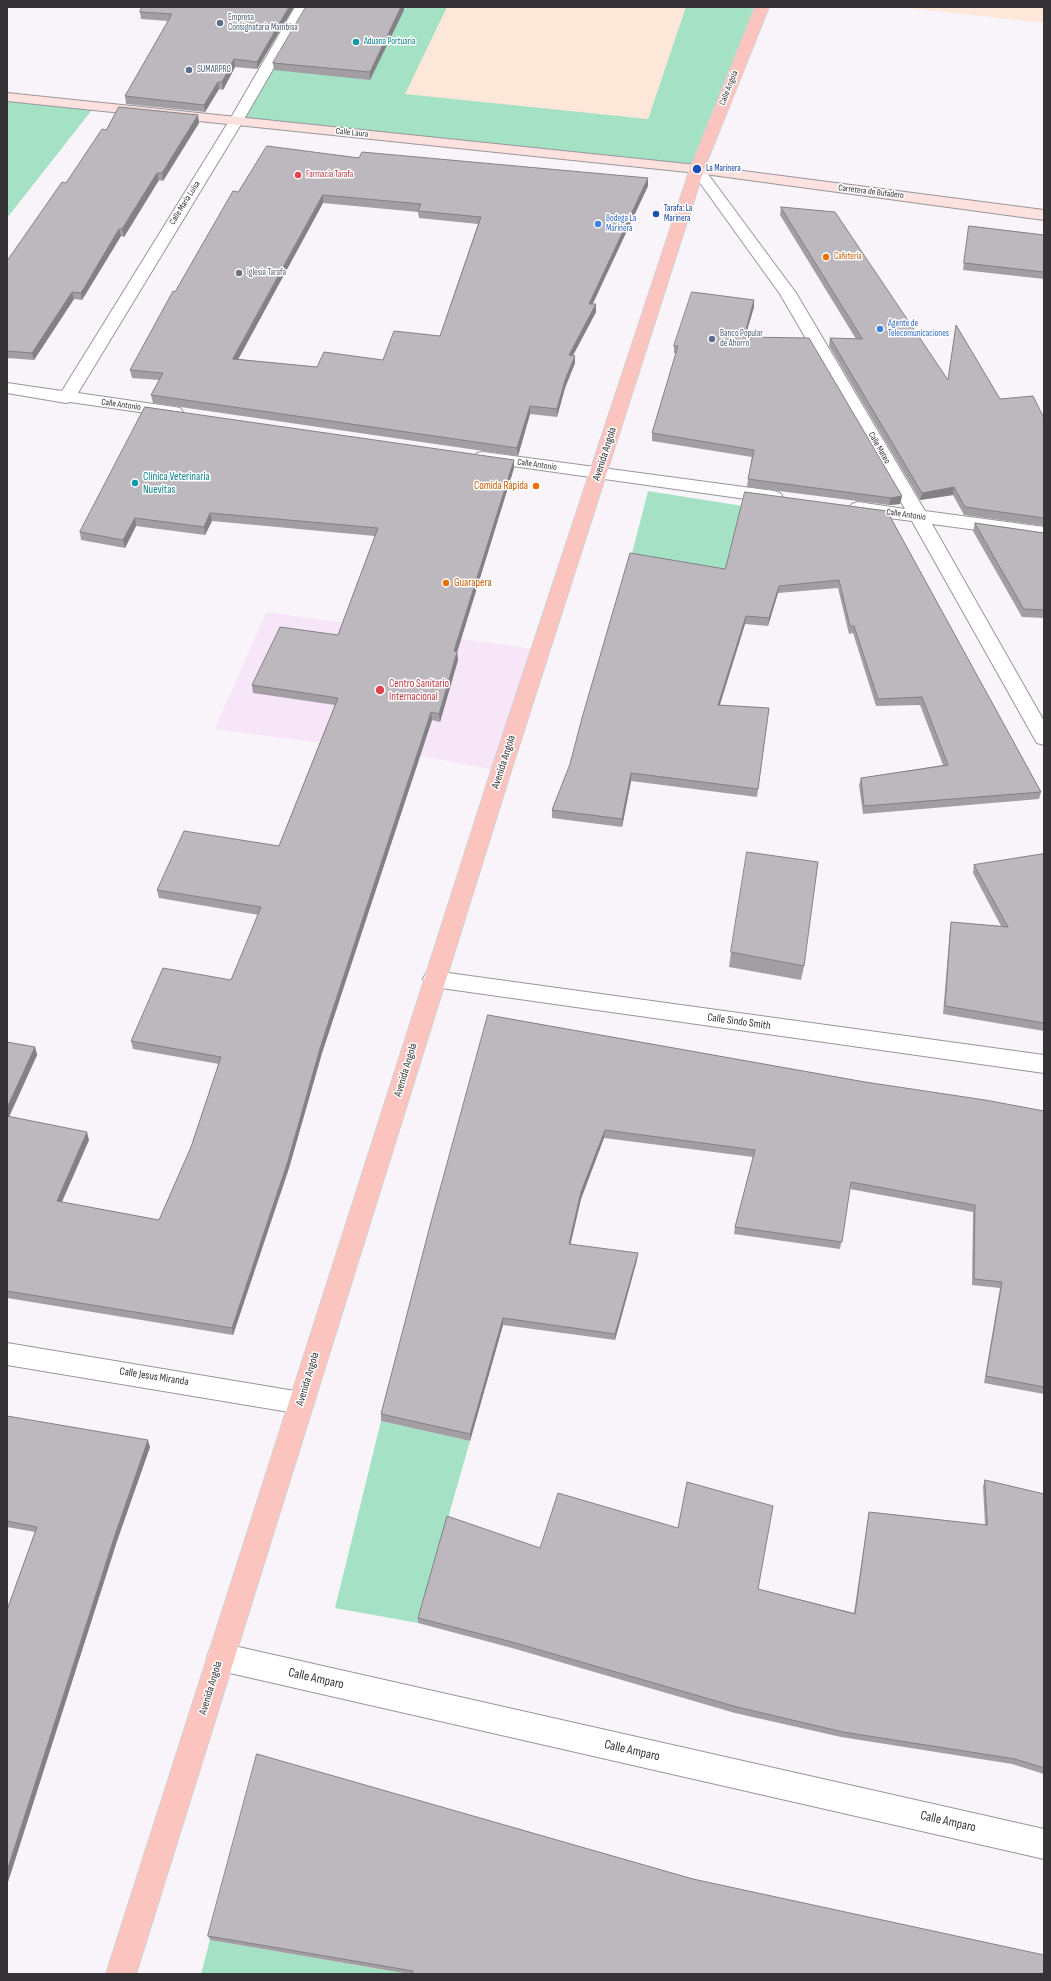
<!DOCTYPE html>
<html>
<head>
<meta charset="utf-8">
<style>
  body { margin:0 }
  #map { position:relative; width:1051px; height:1981px; overflow:hidden; background:#f8f4fa; font-family:"Sofia Sans Condensed",sans-serif }
  canvas { display:block }
  .frame { position:absolute; inset:0; border:8px solid #353335; pointer-events:none }
</style>
</head>
<body>
<div id="map">
<canvas width="1051" height="1981"></canvas>
<div class="frame"></div>
</div>
<script>
const context = document.querySelector('canvas').getContext('2d');
context.lineJoin = 'round';
function fillPath(path, color) {
  context.fillStyle = color;
  context.fill(path, 'evenodd');
}
function strokePath(path, color, width, dash) {
  context.strokeStyle = color;
  context.lineWidth = width;
  context.lineCap = dash ? 'butt' : 'round';
  context.setLineDash(dash || []);
  context.stroke(path);
}
function drawText(font, color, halo, rows, align = 'center') {
  context.font = font + ' "Sofia Sans Condensed",sans-serif';
  context.lineWidth = 3;
  context.setLineDash([]);
  context.textBaseline = 'middle';
  context.strokeStyle = halo;
  context.fillStyle = color;
  for (const [text, x, y, turn = 0] of rows) {
    context.save();
    context.translate(x, y);
    context.rotate((+turn || 0) * Math.PI / 180);
    context.textAlign = isNaN(turn) ? turn : align;
    if (halo) context.strokeText(text, 0, 0);
    context.fillText(text, 0, 0);
    context.restore();
  }
}
fillPath(new Path2D(`
  M302 7H762L697 169 236 121Z
  M900 7H1044V23Z`), '#fde7d9');
fillPath(new Path2D(`
  M266 612 542 650 501 771 420 756 215 729Z`), '#f6e6f8');
fillPath(new Path2D(`
  M302 7H447L405 94 648 119 686 7H762L697 169 236 121Z
  M7 97 95 106 7 218Z
  M648 491 743 506 728 577 630 561Z
  M381 1421 470 1441 418 1623 335 1608Z
  M210 1940 409 1974H201Z`), '#a5e2c5');
const street = new Path2D(`
  M295 7H309L243 121 78 393 174 407 180 408 183 412 180 416 174 417 70 402 66 403 7 393V383L62 391 229 121Z
  M697 165 702 166 796 293 925 511 1044 527V539L932 524 1044 721V745L1037 743 1034 738 912 521 858 514 852 512 849 508 852 504 858 502 905 509 780 294 690 169 692 166Z
  M483 452 774 491 780 493 783 497 780 501 774 503 477 461 474 457 477 453Z
  M434 971 1044 1055V1073L434 987 426 985 423 979 426 973Z
  M7 1343 301 1392 310 1395 314 1403 310 1411 301 1414 7 1365Z
  M221 1643 1044 1829V1859L221 1671 211 1667 207 1657 211 1647Z`);
const secondary = new Path2D(`
  M7 93 697 165 1044 210V220L697 173 7 101Z`);
const primary = new Path2D(`
  M755 7H769L704 169 511 771 136 1974H106L491 771 690 169Z`);
strokePath(street, '#99969b', 2);
strokePath(secondary, '#99969b', 2);
strokePath(primary, '#d3d2d3', 2);
fillPath(street, '#fff');
fillPath(secondary, '#fde1de');
fillPath(primary, '#fbc4be');
fillPath(new Path2D(`
  M294 7 257 69 235 67 223 90 219 89 205 112 126 104 125 96 168 21 141 19 140 12Z
  M404 10 370 80 274 70 273 63Z
  M199 123 163 181 159 180 124 237 121 236 82 300 74 299 34 360 7 358V261L106 130Z
  M359 158 648 186 592 304H596V312L573 355 575 363 565 388 557 417 530 414 518 456 153 403 151 395 159 380 132 378 130 370 175 292 238 192ZM323 203 418 212 419 218 478 224 440 336 383 360 317 367 238 359Z
  M781 207 948 380 956 325 1000 399 1044 418V526L964 515 953 495 920 500 829 346 830 338 856 339 780 215Z
  M969 226 1044 235V279L963 270Z
  M754 300V307L745 337 902 496 900 504 889 505 747 487 748 479 752 457 652 441V433L676 354 674 353V346Z
  M145 407 514 468 457 652 458 660 440 722 432 720 322 1053 289 1168 233 1335 7 1298V1042L35 1047 37 1055 9 1117 89 1140 62 1202 159 1220 191 1147 219 1064 133 1049 131 1041 231 980 259 915 159 898 157 890 279 846 335 705 253 693 252 685 338 635 375 536 212 521 205 535 136 526 125 548 81 540 80 532Z
  M887 511 1041 792 1039 799 863 814 859 785 861 778 943 765 920 705 876 706 853 633 849 634 838 588 778 593 768 626 745 624 720 705 769 708 757 797 631 781 622 827 552 818V810L725 569Z
  M975 523 1044 533V618L1022 617 973 531Z
  M1044 854V1031L943 1014 950 929 951 922 1001 926 973 873 974 865Z
  M731 952 804 966 801 980 729 967Z
  M488 1015 865 1082 1044 1111V1394L984 1383 1000 1288 972 1285 973 1212 850 1189 840 1249 734 1234 735 1227 753 1157 604 1138 581 1199 570 1244 637 1260 615 1340 503 1325 470 1441 381 1421V1414Z
  M7 1416 150 1447 117 1541 7 1885V1610L35 1532 7 1527Z
  M985 1480 1044 1494V1774L1012 1764 841 1737 735 1713 512 1648 418 1623V1618L540 1548 758 1589 854 1613 868 1518 869 1512 985 1525 983 1486Z
  M693 1879 1044 1974H409L210 1940 208 1936Z`), '#a29ea3');
fillPath(new Path2D(`
  M289 7H294L257 69V62Z
  M401 7H404V10L370 80V72Z
  M234 59 235 67 223 90 222 82Z
  M218 82 219 89 205 112 204 105Z
  M198 115 199 123 163 181 162 173Z
  M157 173 159 180 124 237 122 229Z
  M648 178V186L589 312V304Z
  M323 195V203L234 367 233 359Z
  M119 229 121 236 82 300 81 293Z
  M72 292 74 299 34 360 32 353Z
  M754 300V307L743 344 744 337Z
  M596 304V312L569 363V355Z
  M575 356V363L565 388 557 417V409L565 380Z
  M530 406V414L518 456 517 448Z
  M514 460V468L455 659 454 651Z
  M954 487 953 495 920 500 922 493Z
  M902 496 900 504 889 505 891 498Z
  M210 513 212 521 205 535 204 527Z
  M135 518 136 526 125 548 123 540Z
  M779 586 778 593 768 626 769 618Z
  M746 616 745 624 717 713 718 705Z
  M457 652 458 660 440 722 439 714Z
  M431 712 432 720 322 1053 289 1168 233 1335 232 1328 321 1045Z
  M631 773V781L622 827V819Z
  M35 1047 37 1055 7 1121V1108Z
  M605 1130 604 1138 581 1199 569 1251V1244L581 1192Z
  M87 1132 89 1140 59 1208 57 1201Z
  M638 1253 637 1260 615 1340V1334Z
  M503 1318V1325L470 1441V1434Z
  M148 1440 150 1447 117 1541 7 1885V1871L115 1535Z`), '#848185');
const building = new Path2D(`
  M142 7H289L257 62 234 59 222 82H218L204 105 125 96 172 14 140 12Z
  M306 7H401L370 72 273 63Z
  M119 107 198 115 162 173H157L122 229H119L81 293 72 292 32 353 7 351V261L62 182 66 183 102 129 106 130Z
  M267 146 359 158 362 152 648 178 589 304H596L569 355 575 356 565 380 557 409 530 406 517 448 151 395 163 373 130 370 173 291 175 292 233 191 238 192ZM323 195 421 204 418 211 481 217 440 336 394 331 383 360 324 352 317 367 233 359Z
  M781 207 835 212 948 380 956 325 1000 399 1033 396 1044 418V518L965 507 954 487 922 493 830 338 862 339Z
  M969 226 1044 235V272L964 263Z
  M692 292 754 300 744 337 809 338 902 496 891 498 748 479 754 450 652 433 678 346H674Z
  M145 407 514 460 454 651 457 652 439 714 431 712 321 1045 288 1161 232 1328 7 1291V1116L87 1132 57 1201 159 1220 191 1147 221 1057 131 1041 163 968 231 980 261 907 157 890 184 831 279 846 338 698 252 685 280 627 338 635 378 528 210 513 204 527 135 518 123 540 80 532Z
  M745 492 887 511 1041 792 864 806 861 778 948 765 922 697 878 699 854 626H850L839 580 779 586 769 618 746 616 718 705 769 708 758 789 631 773 622 819 552 810 570 764 582 718 630 553 725 569Z
  M975 523 1044 533V610L1024 609Z
  M747 852 818 862 804 966 731 952Z
  M1044 854V1023L945 1006 951 922 1008 927 974 865Z
  M488 1015 865 1082 985 1100 1044 1111V1387L986 1376 1002 1282 974 1279 975 1205 851 1182 842 1242 735 1227 755 1150 605 1130 581 1192 569 1244 638 1253 615 1334 503 1318 470 1434 381 1414 431 1222Z
  M7 1042 35 1047 7 1108Z
  M7 1416 148 1440 115 1535 7 1871V1610L37 1527 7 1521Z
  M985 1480 1044 1494V1768L1015 1759 843 1732 737 1707 512 1642 418 1618 447 1516 540 1548 558 1493 678 1528 687 1482 773 1506 758 1589 855 1614 869 1512 987 1525Z
  M257 1754 693 1879 1044 1955V1974H412L413 1971 208 1936Z`);
fillPath(building, '#bcb8be');
strokePath(building, '#848185', 1);
for (const [x, y, r, color] of [
  [220,23,4,"#5c6f8a"],
  [356,42,4,"#0f9aa8"],
  [189,70,4,"#5c6f8a"],
  [697,169,5,"#1a4fb4"],
  [298,175,4,"#e0444e"],
  [656,214,4,"#1a4fb4"],
  [598,224,4,"#3f7fe0"],
  [826,257,4,"#e8710a"],
  [239,273,4,"#6b7280"],
  [880,329,4,"#3f7fe0"],
  [712,339,4,"#5c6f8a"],
  [135,483,4,"#0f9aa8"],
  [536,486,4,"#e8710a"],
  [446,583,4,"#e8710a"],
  [380,690,5,"#e0444e"]
]) {
  const dot = new Path2D();
  dot.arc(x, y, r, 0, 2 * Math.PI);
  context.fillStyle = color;
  context.fill(dot);
  strokePath(dot, '#fff', 1.5);
}
drawText('9px', '#4e5e75', '#fff', [
  ["Empresa",228,18],
  ["Consignataria Mambisa",228,28],
  ["SUMARPRO",197,70],
  ["Banco Popular",720,334],
  ["de Ahorro",720,344]
], 'left');
drawText('9px', '#0d838f', '#fff', [
  ["Aduana Portuaria",364,42]
], 'left');
drawText('9px', '#353335', '#fff', [
  ["Calle Angola",729,88,-68],
  ["Calle Laura",352,133,6],
  ["Carretera de Bufadero",871,192,7],
  ["Calle María Luisa",185,203,-58],
  ["Calle Antonio",121,405,8],
  ["Calle Mateo",879,448,60],
  ["Calle Antonio",537,465,8],
  ["Calle Antonio",906,515,8]
]);
drawText('9px', '#164399', '#fff', [
  ["La Marinera",706,169],
  ["Tarafa: La",664,209],
  ["Marinera",664,219]
], 'left');
drawText('9px', '#be3a42', '#fff', [
  ["Farmacia Tarafa",306,175]
], 'left');
drawText('9px', '#366cbe', '#fff', [
  ["Bodega La",606,219],
  ["Marinera",606,229],
  ["Agente de",888,324],
  ["Telecomunicaciones",888,334]
], 'left');
drawText('9px', '#c56008', '#fff', [
  ["Cafetería",834,257]
], 'left');
drawText('9px', '#5b616d', '#fff', [
  ["Iglesia Tarafa",247,273]
], 'left');
drawText('11px', '#353335', '#fff', [
  ["Avenida Angola",605,454,-72],
  ["Avenida Angola",504,762,-72],
  ["Calle Sindo Smith",739,1022,8],
  ["Avenida Angola",406,1070,-73],
  ["Calle Jesus Miranda",154,1377,9],
  ["Avenida Angola",308,1379,-73],
  ["Avenida Angola",211,1688,-73]
]);
drawText('11px', '#0d838f', '#fff', [
  ["Clínica Veterinaria",143,477],
  ["Nuevitas",143,490]
], 'left');
drawText('11px', '#c56008', '#fff', [
  ["Comida Rápida",528,486],
  ["Guarapera",454,583,"left"]
], 'right');
drawText('11px', '#be3a42', '#fff', [
  ["Centro Sanitario",389,684],
  ["Internacional",389,697]
], 'left');
drawText('13px', '#353335', '#fff', [
  ["Calle Amparo",316,1679,13],
  ["Calle Amparo",632,1751,13],
  ["Calle Amparo",948,1822,13]
]);
</script>
</body>
</html>
